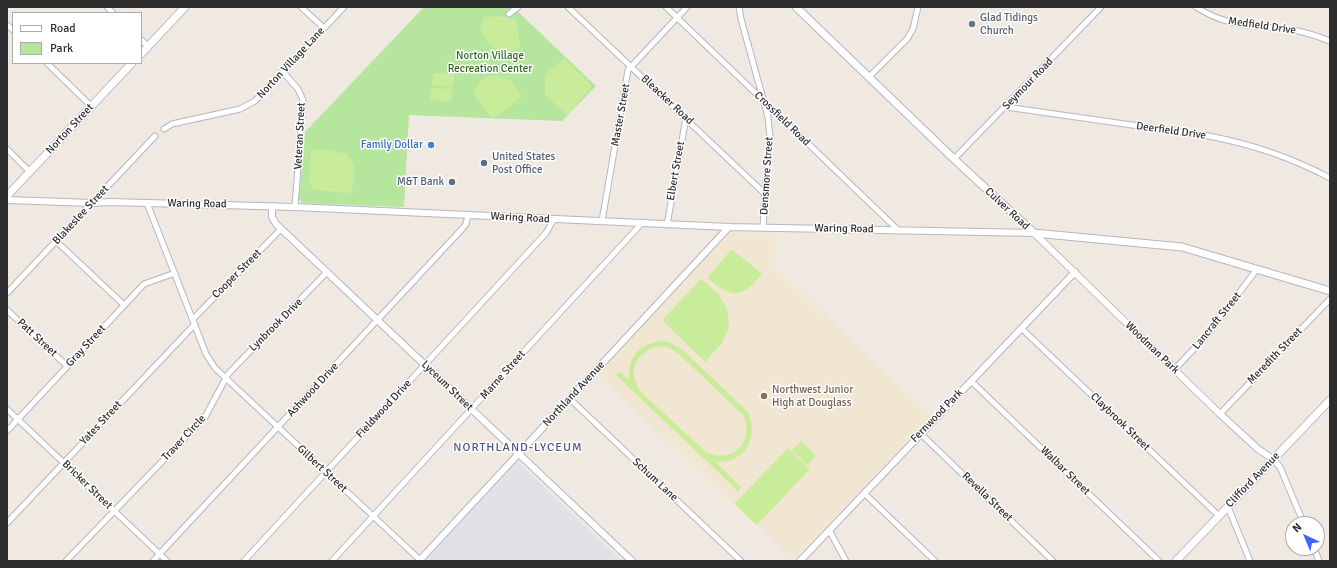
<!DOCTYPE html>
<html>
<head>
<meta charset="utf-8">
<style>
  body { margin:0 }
  #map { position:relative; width:1337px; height:568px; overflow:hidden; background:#efe9e1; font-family:Signika,sans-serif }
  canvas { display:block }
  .frame { position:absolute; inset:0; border:8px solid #2e2e2e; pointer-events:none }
  .legend { position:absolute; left:12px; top:12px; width:130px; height:52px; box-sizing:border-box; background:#fff; border:1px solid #ababab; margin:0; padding:5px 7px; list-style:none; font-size:12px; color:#2e2e2e }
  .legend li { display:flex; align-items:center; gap:8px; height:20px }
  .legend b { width:20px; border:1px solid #ababab }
  .north { position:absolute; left:1285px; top:516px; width:40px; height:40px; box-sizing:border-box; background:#fff; border:1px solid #ababab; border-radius:50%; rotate:316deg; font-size:11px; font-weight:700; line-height:16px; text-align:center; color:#2e2e2e }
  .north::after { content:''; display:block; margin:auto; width:14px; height:18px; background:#4264fb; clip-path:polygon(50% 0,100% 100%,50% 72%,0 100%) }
</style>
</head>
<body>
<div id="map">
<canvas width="1337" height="568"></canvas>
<div class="frame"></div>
<ul class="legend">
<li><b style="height:5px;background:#fff"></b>Road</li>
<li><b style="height:11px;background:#b6e59e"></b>Park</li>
</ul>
<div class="north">N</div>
</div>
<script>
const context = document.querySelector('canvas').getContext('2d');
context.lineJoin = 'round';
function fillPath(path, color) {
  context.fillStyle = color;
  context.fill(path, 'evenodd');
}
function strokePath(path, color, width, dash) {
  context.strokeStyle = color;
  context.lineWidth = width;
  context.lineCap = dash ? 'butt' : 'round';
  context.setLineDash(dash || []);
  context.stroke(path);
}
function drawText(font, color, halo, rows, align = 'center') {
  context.font = font + ' Signika,sans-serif';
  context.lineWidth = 3;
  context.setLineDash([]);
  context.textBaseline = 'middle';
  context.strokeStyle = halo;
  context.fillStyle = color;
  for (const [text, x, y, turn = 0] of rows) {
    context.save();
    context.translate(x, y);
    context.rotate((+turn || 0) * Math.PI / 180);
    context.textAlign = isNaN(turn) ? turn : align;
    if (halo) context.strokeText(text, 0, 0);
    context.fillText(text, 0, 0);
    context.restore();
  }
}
fillPath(new Path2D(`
  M517 461 587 528 622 561H425Z`), '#e3e1e8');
fillPath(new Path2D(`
  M733 233 776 234 774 266 931 416 794 560 597 375 728 235Z`), '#f0e6d1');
fillPath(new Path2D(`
  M424 7H513L596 86 562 121 409 115 404 207 302 203 299 199 305 132Z`), '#b6e59e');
fillPath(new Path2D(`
  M510 16 517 21 520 48C498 53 491 50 480 30L484 17Z
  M564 58 592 86 568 115 545 95V75Z
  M433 73 454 74 453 87 432 85Z
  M493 75 511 81 522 96 498 116 491 117 473 94 481 80Z
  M432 88 453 89 451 102 430 100Z
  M311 150H327L346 154 354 164V182L351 193 314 190 309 183Z
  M731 250H733L762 274C741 299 732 299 707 278Z
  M701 279 718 293 727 309 729 327 722 343 705 362 664 322V318Z
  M661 341 669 342 683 350 748 412C756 430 752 452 731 460 726 462 721 461 716 462L741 487 738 491 616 375 619 371 629 380C628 357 638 344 661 341ZM661 346 668 347 679 354 743 415C756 441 732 465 706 452L641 392C626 371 636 350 661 346Z
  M801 441 816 456 807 465 792 450Z
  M788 448 810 469 757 525 734 504Z`), '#c9ec9a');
const minor = new Path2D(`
  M107 7 113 13
  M301 7 324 28
  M568 7 765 194
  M666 7 899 231
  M739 7 741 19 768 117 770 137 765 194 763 228
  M1196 7C1232 30 1259 24 1298 31 1309 33 1319 37 1330 41
  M509 14 518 7
  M7 25 13 30
  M141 40 148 46
  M47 63 91 106
  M283 72 298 89 303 100 295 207
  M869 77 907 39 913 29 918 7
  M1006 107 1209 136C1254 145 1290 157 1330 178
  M164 129 172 124 240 109 255 101 344 7
  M7 149 30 172
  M954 159 1101 7
  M147 203 206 354 215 368 420 560
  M602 221 628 70 687 7
  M667 225 686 118
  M56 241 124 305
  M7 293 155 136
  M7 310 67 366
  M193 319 281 229
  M1021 328 1219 516
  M1174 370 1209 333 1257 269
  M971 381 1159 561
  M570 399 741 561
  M7 409 167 561
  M1220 414 1330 299
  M7 431 144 284 175 273
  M920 433 1053 561
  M1273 459 1280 467 1304 524
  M864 493 935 561
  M1228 507 1250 561
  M7 523 195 324
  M829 530 846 561
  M1314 548 1319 561
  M66 561 205 417 228 374 327 272
  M153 561 462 229 466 224 468 215
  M244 561 546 233 554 219
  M332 561 642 223`);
const tertiary = new Path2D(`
  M7 200 92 203 110 202 295 207 729 227 1034 233 1220 414 1258 449 1273 459
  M272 206V217L276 224 632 561
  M419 561 729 227
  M800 561 1075 272`);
const secondary = new Path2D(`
  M796 7 954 159 1034 233 1182 247 1330 291
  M141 54 185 7
  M7 196 132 63
  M1176 561 1330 400`);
strokePath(minor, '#b4b7c1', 7);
strokePath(tertiary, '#b4b7c1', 8);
strokePath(secondary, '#b4b7c1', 9);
strokePath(minor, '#fff', 5);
strokePath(tertiary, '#fff', 6);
strokePath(secondary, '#fff', 7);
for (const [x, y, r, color] of [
  [972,24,4,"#6b7280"],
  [431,145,4,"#3f7fe0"],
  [484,163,4,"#5c6f8a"],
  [452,182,4,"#5c6f8a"],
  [764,396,4,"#8d6e63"]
]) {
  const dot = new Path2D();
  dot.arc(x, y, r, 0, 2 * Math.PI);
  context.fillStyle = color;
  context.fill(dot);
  strokePath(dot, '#fff', 1.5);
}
drawText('11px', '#5b616d', '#fff', [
  ["Glad Tidings",980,18],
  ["Church",980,31]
], 'left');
drawText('11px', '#2e2e2e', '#fff', [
  ["Medfield Drive",1262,26,8],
  ["Norton Village Lane",291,63,-47],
  ["Seymour Road",1028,84,-46],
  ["Bleacker Road",667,100,43],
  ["Master Street",621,115,-80],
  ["Crossfield Road",782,119,44],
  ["Norton Street",70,129,-47],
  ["Deerfield Drive",1171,131,8],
  ["Veteran Street",300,136,-87],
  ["Elbert Street",676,171,-80],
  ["Densmore Street",767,176,-86],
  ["Waring Road",197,204,1],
  ["Culver Road",1007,209,43],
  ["Blakeslee Street",81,215,-47],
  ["Waring Road",520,218,3],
  ["Waring Road",844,229,1],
  ["Cooper Street",237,274,-45],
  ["Lancraft Street",1217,321,-51],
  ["Lynbrook Drive",276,325,-45],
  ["Patt Street",37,338,43],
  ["Gray Street",86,346,-47],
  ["Woodman Park",1152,348,44],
  ["Meredith Street",1275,356,-46],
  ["Marne Street",503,375,-48],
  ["Lyceum Street",447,386,44],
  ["Ashwood Drive",313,390,-47],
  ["Northland Avenue",574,394,-47],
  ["Fieldwood Drive",384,409,-47],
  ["Fernwood Park",937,416,-46],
  ["Claybrook Street",1120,422,44],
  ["Yates Street",101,423,-47],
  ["Traver Circle",184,438,-47],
  ["Gilbert Street",322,469,43],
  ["Walbar Street",1065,471,44],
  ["Schum Lane",655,480,43],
  ["Clifford Avenue",1253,480,-46],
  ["Bricker Street",87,485,44],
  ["Revella Street",987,497,44]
]);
drawText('11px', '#2c6e1b', '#fff', [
  ["Norton Village",490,56],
  ["Recreation Center",490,69]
]);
drawText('11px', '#366cbe', '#fff', [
  ["Family Dollar",423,145]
], 'right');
drawText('11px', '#4e5e75', '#fff', [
  ["United States",492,157],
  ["Post Office",492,170],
  ["M&T Bank",444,182,"right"]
], 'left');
drawText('11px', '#785e54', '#fff', [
  ["Northwest Junior",772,390],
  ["High at Douglass",772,403]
], 'left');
context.letterSpacing = '1px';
drawText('12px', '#4d5680', '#fff', [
  ["NORTHLAND-LYCEUM",518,448]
]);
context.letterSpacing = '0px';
</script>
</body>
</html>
